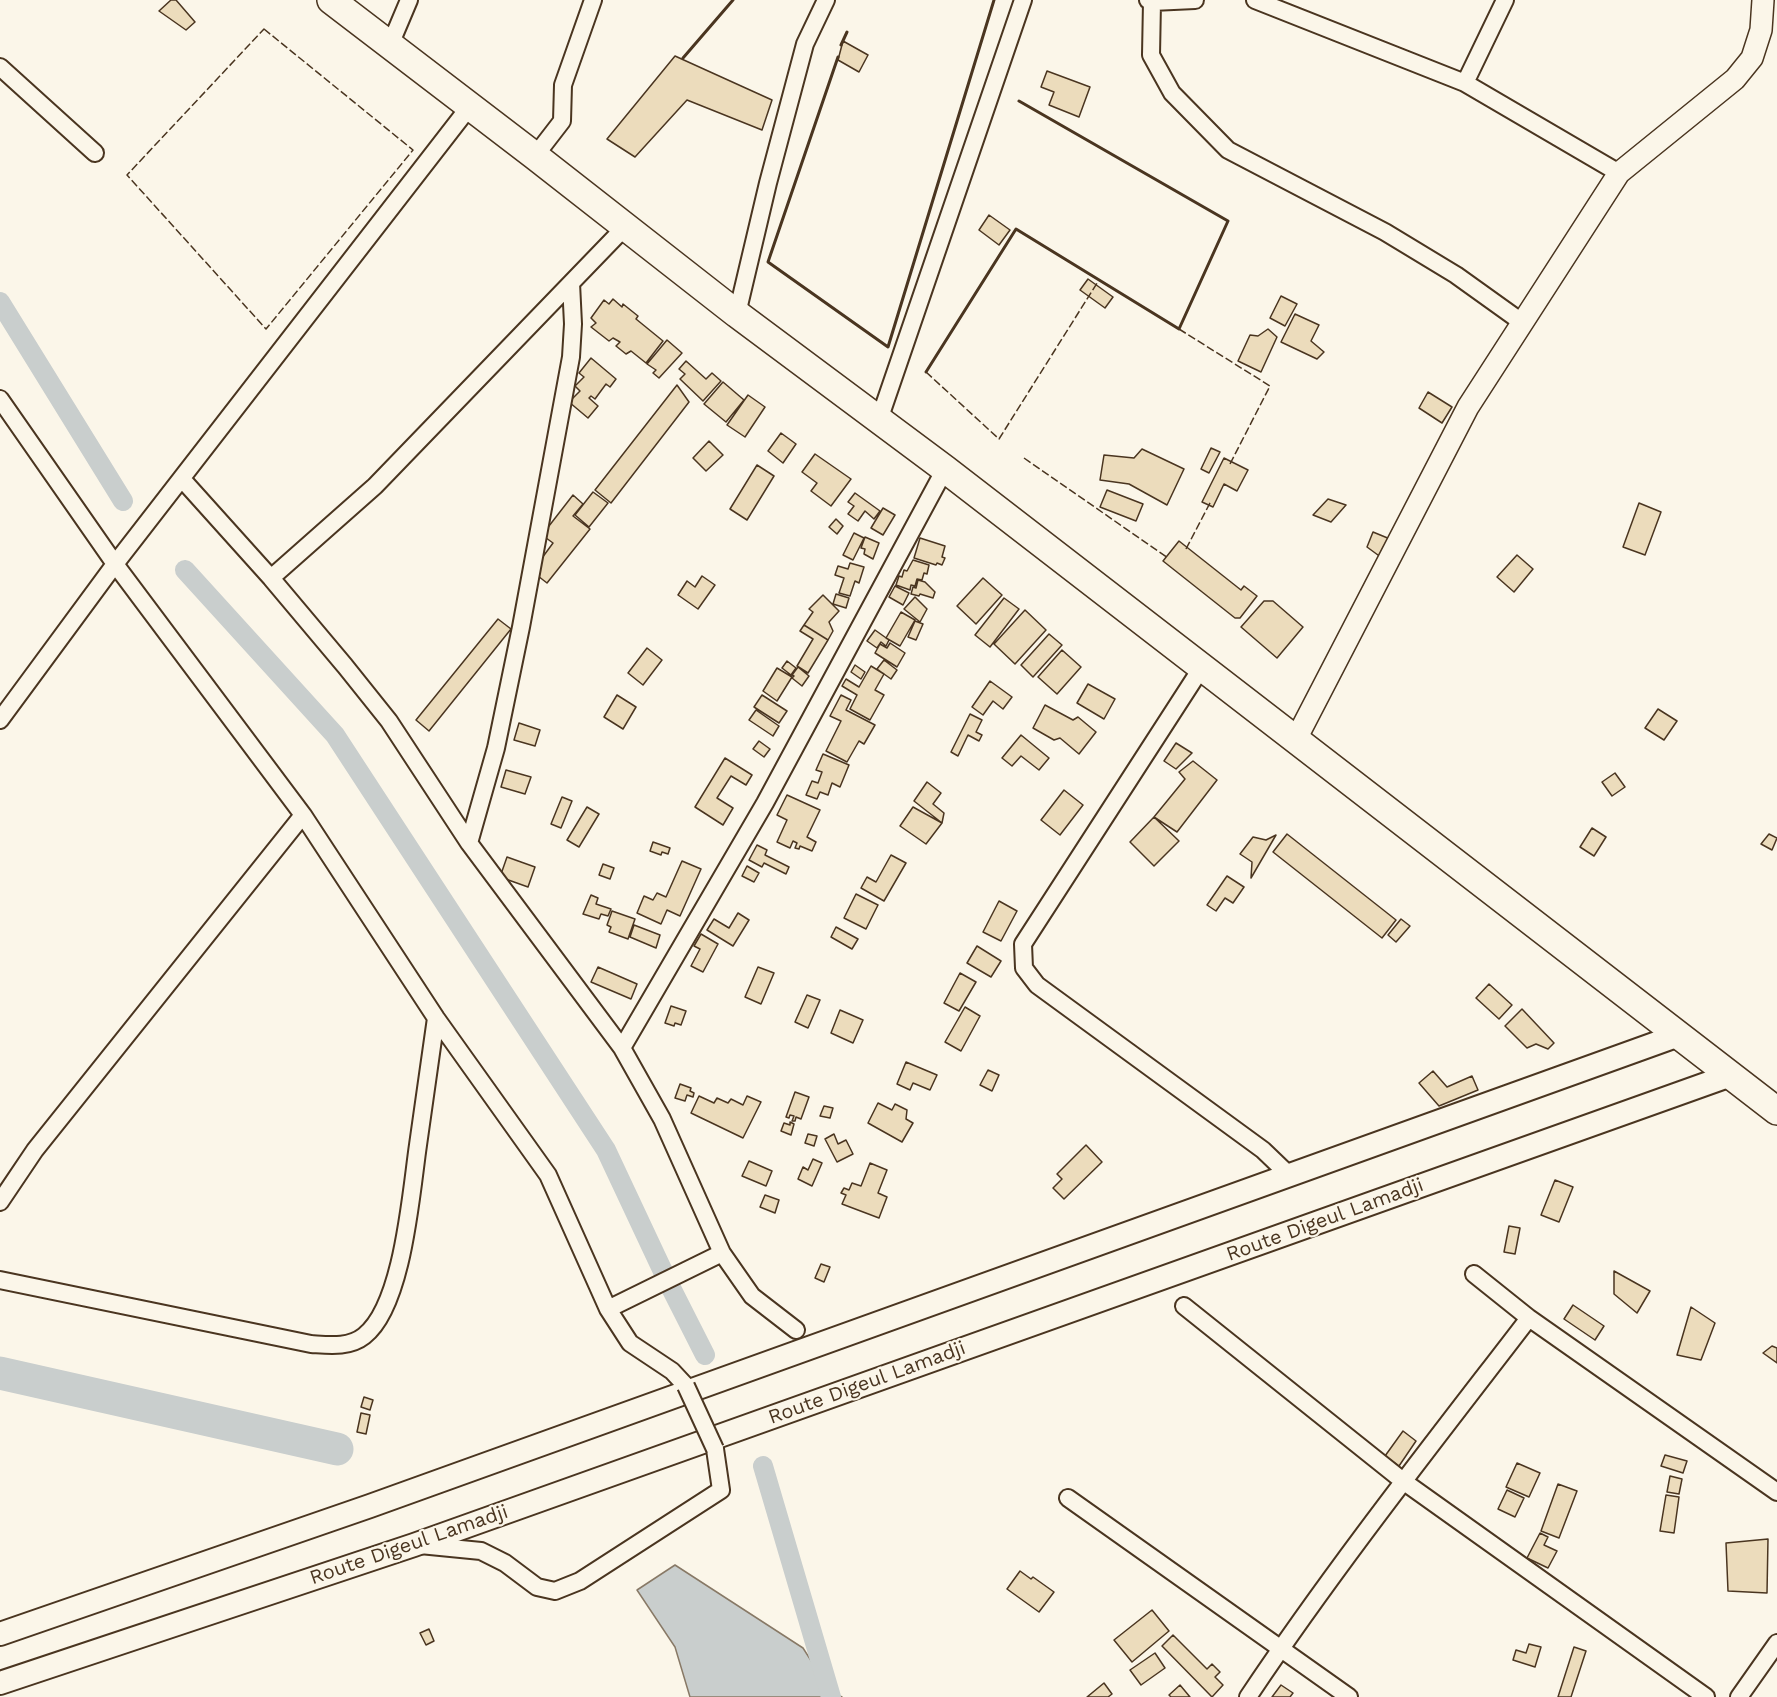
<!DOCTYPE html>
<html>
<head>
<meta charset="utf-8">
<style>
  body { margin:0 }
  canvas { display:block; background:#fbf6e9 }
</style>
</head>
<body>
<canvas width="1777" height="1697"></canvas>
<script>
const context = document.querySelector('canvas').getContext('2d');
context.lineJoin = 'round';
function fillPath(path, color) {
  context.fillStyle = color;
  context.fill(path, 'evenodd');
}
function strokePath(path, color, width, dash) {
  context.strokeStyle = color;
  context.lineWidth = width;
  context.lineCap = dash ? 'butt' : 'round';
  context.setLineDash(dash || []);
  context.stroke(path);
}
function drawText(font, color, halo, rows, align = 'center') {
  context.font = font + ' "Work Sans",sans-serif';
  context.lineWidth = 4.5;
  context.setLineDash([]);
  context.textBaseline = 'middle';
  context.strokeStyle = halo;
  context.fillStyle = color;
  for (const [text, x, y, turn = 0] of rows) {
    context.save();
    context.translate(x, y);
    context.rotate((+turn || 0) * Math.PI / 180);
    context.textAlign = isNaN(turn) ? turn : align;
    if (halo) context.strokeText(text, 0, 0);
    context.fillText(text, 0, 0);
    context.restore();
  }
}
const water = new Path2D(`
  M675 1565 803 1648 831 1692 842 1697H690L675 1647 637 1590Z`);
fillPath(water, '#c9cecd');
strokePath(water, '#887966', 1.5);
strokePath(new Path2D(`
  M0 302 123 501
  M185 570 335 735 606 1150 667 1280 705 1355
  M763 1466 831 1697`), '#c9cecd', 20);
strokePath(new Path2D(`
  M0 1373 337 1449`), '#c9cecd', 33);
const building = new Path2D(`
  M171 0H176L195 22 186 30 159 11Z
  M843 41 868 55 859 72 838 60Z
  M675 56 772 100 762 130 687 100 635 157 607 139Z
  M1047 71 1090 87 1079 117 1049 105 1054 92 1041 87Z
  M989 215 1010 230 999 245 979 230Z
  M1088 279 1113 297 1105 308 1080 290Z
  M1281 296 1297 304 1285 326 1270 318Z
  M613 299 622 307 623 304 638 316 636 319 663 341 646 363 631 351 626 354 616 346 620 342 613 338 609 341 591 327 596 323 591 318 604 300 609 304Z
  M1295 314 1319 325 1311 341 1324 352 1317 359 1281 342Z
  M1268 329 1277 337 1261 372 1238 361 1250 335 1258 336Z
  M667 340 682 353 659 378 653 373 656 370 647 364Z
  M591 358 616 379 610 387 606 384 595 399 591 396 589 398 598 406 588 418 569 402 580 391 575 386 584 377 579 373Z
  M686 361 706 379 712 373 721 381 703 401 680 379 685 374 679 369Z
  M723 382 744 400 726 422 704 404Z
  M677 385 689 402 611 503 595 490Z
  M1428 392 1452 407 1442 423 1419 408Z
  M748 395 765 407 745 437 727 425Z
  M781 433 796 444 783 463 768 451Z
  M709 441 723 455 706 471 693 458Z
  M1211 448 1220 452 1209 473 1201 469Z
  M1142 449 1184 469 1167 505 1129 484 1100 480 1104 455 1134 458Z
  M815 454 851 479 831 506 811 491 817 483 802 472Z
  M1224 458 1248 470 1237 491 1224 484 1213 507 1202 502Z
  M757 465 774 476 747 520 730 509Z
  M1107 490 1143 504 1136 521 1100 507Z
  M593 492 608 503 589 527 575 515Z
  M855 493 880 511 874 519 865 511 858 521 848 514 854 506 848 502Z
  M573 495 583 504 573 516 590 529 547 583 538 576 542 558 553 543 542 535Z
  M1328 499 1346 505 1331 522 1313 515Z
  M1639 503 1661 512 1645 555 1623 547Z
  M883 508 895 515 883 535 871 528Z
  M836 519 843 526 837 534 829 527Z
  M1373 532 1390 539 1382 558 1367 547Z
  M854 533 864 538 853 560 843 555Z
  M865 537 879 543 873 559 864 554 865 549 861 548Z
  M920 538 945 546 942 557 945 558 942 565 937 563 936 565 914 558Z
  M1179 541 1241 590 1244 586 1257 596 1240 618H1235L1163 561Z
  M1517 555 1533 569 1514 592 1497 577Z
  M913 560 929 565 927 574 924 573 922 580 917 579 915 586 911 585 910 590 896 585 899 576 902 577 904 570 907 571Z
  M850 563 864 567 859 583 855 581 850 596 839 593 844 578 835 575 838 566 848 569Z
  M702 576 715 585 698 609 678 595 687 581 695 587Z
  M983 578 1002 595 976 624 957 606Z
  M918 580 925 582 935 592 933 598 920 594 919 596 911 594 913 587 916 588Z
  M895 586 909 593 903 605 889 597Z
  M836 594 849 598 846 608 833 604Z
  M823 595 839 611 829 622 833 631 828 640 804 625 813 612 809 609Z
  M915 597 927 609 920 622 904 609Z
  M1004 598 1019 609 990 647 975 635Z
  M1264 601H1273L1303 627 1277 658 1241 627Z
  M1025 610 1046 630 1015 664 994 644Z
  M901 612 915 620 900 646 886 638Z
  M498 619 511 629 429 731 416 720Z
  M915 621 923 624 916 640 908 637Z
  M804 625 828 640 808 673 797 666 813 639 800 631Z
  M875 630 889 640 886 646 881 642 877 648 867 641Z
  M1049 634 1062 645 1033 677 1021 665Z
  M890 643 905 653 897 667 875 653 880 644 887 648Z
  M647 648 662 660 643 685 628 673Z
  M1062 650 1081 667 1057 694 1038 677Z
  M884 660 897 670 891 679 877 669Z
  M787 661 796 668 791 675 782 668Z
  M855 665 865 672 861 679 851 672Z
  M871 666 884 674 875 690 884 695 870 720 850 709 857 695 842 686 846 679 859 687Z
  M798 667 809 676 802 686 792 678 794 676 792 675Z
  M777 668 792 677 777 701 763 691Z
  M990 681 1012 697 1003 709 993 701 983 715 972 707Z
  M1088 684 1115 699 1104 719 1077 703Z
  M617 695 636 707 623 729 604 717Z
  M762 695 787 711 779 723 754 707Z
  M841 695 851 700 846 710 875 725 864 744 859 741 847 762 826 751 841 721 830 716Z
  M1045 705 1073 720 1078 717 1096 732 1079 754 1060 738 1054 740 1033 728Z
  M1658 709 1677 721 1664 740 1645 728Z
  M756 710 779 726 773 736 749 720Z
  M970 714 982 720 976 732 982 735 979 741 968 735 958 756 951 752Z
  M519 723 540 730 535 746 514 740Z
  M1021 735 1049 758 1039 770 1021 756 1012 766 1002 758Z
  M759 741 770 749 764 757 753 749Z
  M1176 743 1192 753 1176 769 1164 761Z
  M823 754 849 765 840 787 832 783 828 795 820 792 817 799 806 795 812 781 818 783 822 772 816 770Z
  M725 758 752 775 746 785 731 776 717 798 733 808 723 825 695 807Z
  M1193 761 1217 780 1177 832 1154 817 1185 779 1179 772Z
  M506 770 531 777 525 794 501 787Z
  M1615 773 1625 787 1612 796 1602 782Z
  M927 782 941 793 933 804 944 813 942 823 914 801Z
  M1064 790 1083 805 1060 835 1041 820Z
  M787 795 820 810 807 837 816 842 812 851 800 846 799 849 795 848 797 843 793 841 790 848 777 842 787 820 777 815Z
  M562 797 572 801 561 828 551 824Z
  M587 807 599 814 579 847 567 840Z
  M913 807 942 823 926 844 900 826Z
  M1154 817 1179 841 1154 866 1130 842Z
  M1592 828 1606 837 1594 856 1580 847Z
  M1287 834 1396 920 1382 938 1273 852Z
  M1769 834 1777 838 1772 850 1761 844Z
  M1276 835 1251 878 1252 862 1240 854 1253 837 1266 840Z
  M653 842 670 848 668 854 662 852 661 855 650 851Z
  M757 845 767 850 765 855 789 867 786 874 764 863 762 867 749 860Z
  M891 855 906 863 884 901 861 888 867 877 876 882Z
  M507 857 535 867 528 887 500 877Z
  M682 861 701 869 680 916 667 910 661 924 637 913 644 896 653 900 657 893 666 897Z
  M603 864 614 868 610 879 599 875Z
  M747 866 759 873 754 882 742 876Z
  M1227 876 1244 887 1233 903 1225 898 1216 911 1207 905Z
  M856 894 878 905 866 929 844 918Z
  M591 895 598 898 596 904 611 909 608 916 601 914 599 919 583 914Z
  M999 901 1017 911 1001 941 983 932Z
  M612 911 635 919 628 939 609 932 611 927 607 925Z
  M738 913 749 920 733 946 707 930 714 919 729 928Z
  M1401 919 1410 926 1396 942 1388 935Z
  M634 925 660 935 656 948 630 937Z
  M836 927 858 939 852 949 831 937Z
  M701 934 718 944 703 972 691 966 700 949 694 946Z
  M977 946 1001 961 991 977 967 963Z
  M598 967 637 984 631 999 591 982Z
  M758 967 774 973 761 1004 745 997Z
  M960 973 976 982 959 1011 944 1003Z
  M1489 984 1512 1005 1499 1019 1476 998Z
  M807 995 820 1000 808 1028 795 1022Z
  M671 1006 686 1011 681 1025 675 1023 674 1026 665 1023Z
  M965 1007 980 1016 961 1051 945 1042Z
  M1522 1009 1554 1043 1548 1049 1536 1044 1527 1048 1505 1026Z
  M840 1010 863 1020 853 1043 831 1033Z
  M906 1062 937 1075 930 1090 913 1083 910 1090 897 1084Z
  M988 1070 999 1075 992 1091 980 1085Z
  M1433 1071 1447 1087 1472 1076 1478 1090 1439 1106 1419 1083Z
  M680 1084 691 1088 690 1091 694 1093 693 1097 687 1095 685 1101 675 1098Z
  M795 1092 809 1097 801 1119 796 1117 795 1121H792L794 1116 790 1115 789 1118 786 1117Z
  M699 1096 714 1103 717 1098 728 1103 731 1099 743 1105 747 1096 761 1102 743 1138 691 1113Z
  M878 1103 892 1110 895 1104 907 1110 906 1119 913 1123 902 1142 868 1123Z
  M824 1106 833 1108 830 1118 820 1116Z
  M790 1122 794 1124 791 1135 781 1131 784 1123 790 1125Z
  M808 1134 817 1136 814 1146 805 1143Z
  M834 1134 838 1144 846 1140 853 1154 837 1162 825 1139Z
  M1086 1145 1102 1162 1064 1199 1053 1188 1062 1179 1057 1174Z
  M813 1159 822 1163 812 1186 798 1179 803 1167 808 1170Z
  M749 1161 772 1171 766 1186 742 1176Z
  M870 1163 887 1170 878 1193 887 1197 879 1218 842 1204 846 1195 841 1193 844 1188 849 1190 852 1183 861 1186Z
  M1555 1180 1573 1187 1559 1222 1541 1215Z
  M765 1195 779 1200 775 1213 760 1207Z
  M1509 1226 1520 1228 1515 1254 1504 1252Z
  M821 1264 830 1267 824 1282 815 1278Z
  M1614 1271 1650 1291 1637 1313 1614 1294Z
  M1573 1305 1604 1326 1595 1340 1564 1319Z
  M1691 1307 1715 1323 1701 1360 1677 1355Z
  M1772 1346 1777 1348V1363L1763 1353Z
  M364 1397 373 1400 370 1410 361 1407Z
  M361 1413 370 1415 366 1434 357 1432Z
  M1403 1431 1416 1441 1399 1466 1385 1456Z
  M1665 1455 1687 1461 1683 1473 1661 1466Z
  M1517 1463 1540 1473 1529 1497 1506 1487Z
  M1670 1476 1682 1479 1679 1494 1667 1492Z
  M1558 1484 1577 1491 1559 1538 1541 1531Z
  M1507 1490 1524 1498 1515 1517 1498 1509Z
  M1666 1495 1679 1497 1674 1533 1660 1531Z
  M1540 1533 1548 1537 1544 1545 1557 1551 1548 1568 1527 1558Z
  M1768 1539 1767 1593 1728 1591 1726 1543Z
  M1020 1571 1031 1579 1033 1577 1054 1592 1039 1612 1007 1589Z
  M1152 1610 1169 1631 1132 1662 1114 1640Z
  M429 1629 434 1641 426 1645 420 1633Z
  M1173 1635 1207 1669 1212 1664 1220 1672 1215 1677 1223 1685 1212 1697 1162 1646Z
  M1529 1644 1541 1647 1535 1667 1513 1660 1516 1650 1526 1653Z
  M1574 1647 1586 1651 1571 1697H1558Z
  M1155 1653 1165 1668 1141 1685 1130 1670Z
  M1104 1683 1112 1694 1108 1697H1087Z
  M1180 1685 1190 1697H1171L1169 1695Z
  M1281 1685 1293 1693 1290 1697H1272Z`);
fillPath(building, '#ecdcbc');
strokePath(building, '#4a3520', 1.5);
const minor = new Path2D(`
  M1148 0 1152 2 1151 55 1172 93 1228 150 1385 232 1456 275 1523 323
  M1255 0 1465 83 1619 173
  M1152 2 1195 0
  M390 45 409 0
  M0 67 95 153
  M1465 83 1505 0
  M535 156 562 121 563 85 593 0
  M737 314 768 183 805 44 826 0
  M0 399 115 564 303 815 436 1018 548 1175 608 1309 630 1343 672 1371 686 1386
  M879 420 1023 0
  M182 479 271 578 345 666 389 721 469 843 622 1048 662 1119 722 1253 752 1296 796 1330
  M271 578 375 486 626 226
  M1202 667 1023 944 1024 968 1037 985 1263 1150 1289 1175
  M0 720 115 564 470 106
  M469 843 496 748 521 627 571 357 573 324 571 283
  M622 1048 765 803 945 469
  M0 1202 35 1150 303 815
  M1474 1274 1529 1318 1777 1492
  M0 1280 311 1344C328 1345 349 1348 364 1336 403 1306 411 1193 418 1145 424 1102 430 1060 436 1018
  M1184 1306 1403 1481 1706 1697
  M608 1309 722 1253
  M1068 1498 1349 1697
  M420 1545 481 1551 505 1563 537 1587 555 1591 580 1581 721 1490 715 1449
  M1248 1697C1335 1567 1433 1443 1529 1318
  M1739 1697 1777 1643`);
const tertiary = new Path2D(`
  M1295 741 1468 407 1619 173 1735 79 1752 58 1761 30 1763 0`);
const secondary = new Path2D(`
  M0 1634 370 1506 1679 1035
  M0 1683 414 1545 1731 1075`);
const trunk = new Path2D(`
  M331 0 535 156 737 314 945 469 1777 1111`);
strokePath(minor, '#4a3520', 20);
strokePath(tertiary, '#4a3520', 24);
strokePath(secondary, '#4a3520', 26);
strokePath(trunk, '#4a3520', 30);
strokePath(minor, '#fbf6e9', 16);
strokePath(tertiary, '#fbf6e9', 21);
strokePath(secondary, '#fbf6e9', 22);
strokePath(trunk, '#fbf6e9', 27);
const minorBridge = new Path2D(`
  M686 1386 715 1449`);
strokePath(minorBridge, '#4a3520', 20, []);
strokePath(minorBridge, '#fbf6e9', 16);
strokePath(new Path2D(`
  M264 29 413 150 266 329 127 175Z
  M1179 329 1270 386 1230 464
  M926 372 999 439 1099 280
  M1024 458 1168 558
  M1186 549 1211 501`), '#4a3520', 1.5, [8, 3]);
strokePath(new Path2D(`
  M841 45 847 32
  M838 57 768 262 888 347 994 0
  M683 58 733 0
  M926 372 1016 229 1179 329 1228 221 1019 101`), '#4a3520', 3);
drawText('20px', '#4a3520', '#fbf6e9', [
  ["Route Digeul Lamadji",1325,1220,-20],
  ["Route Digeul Lamadji",867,1383,-20],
  ["Route Digeul Lamadji",409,1545,-19]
]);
</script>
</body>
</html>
